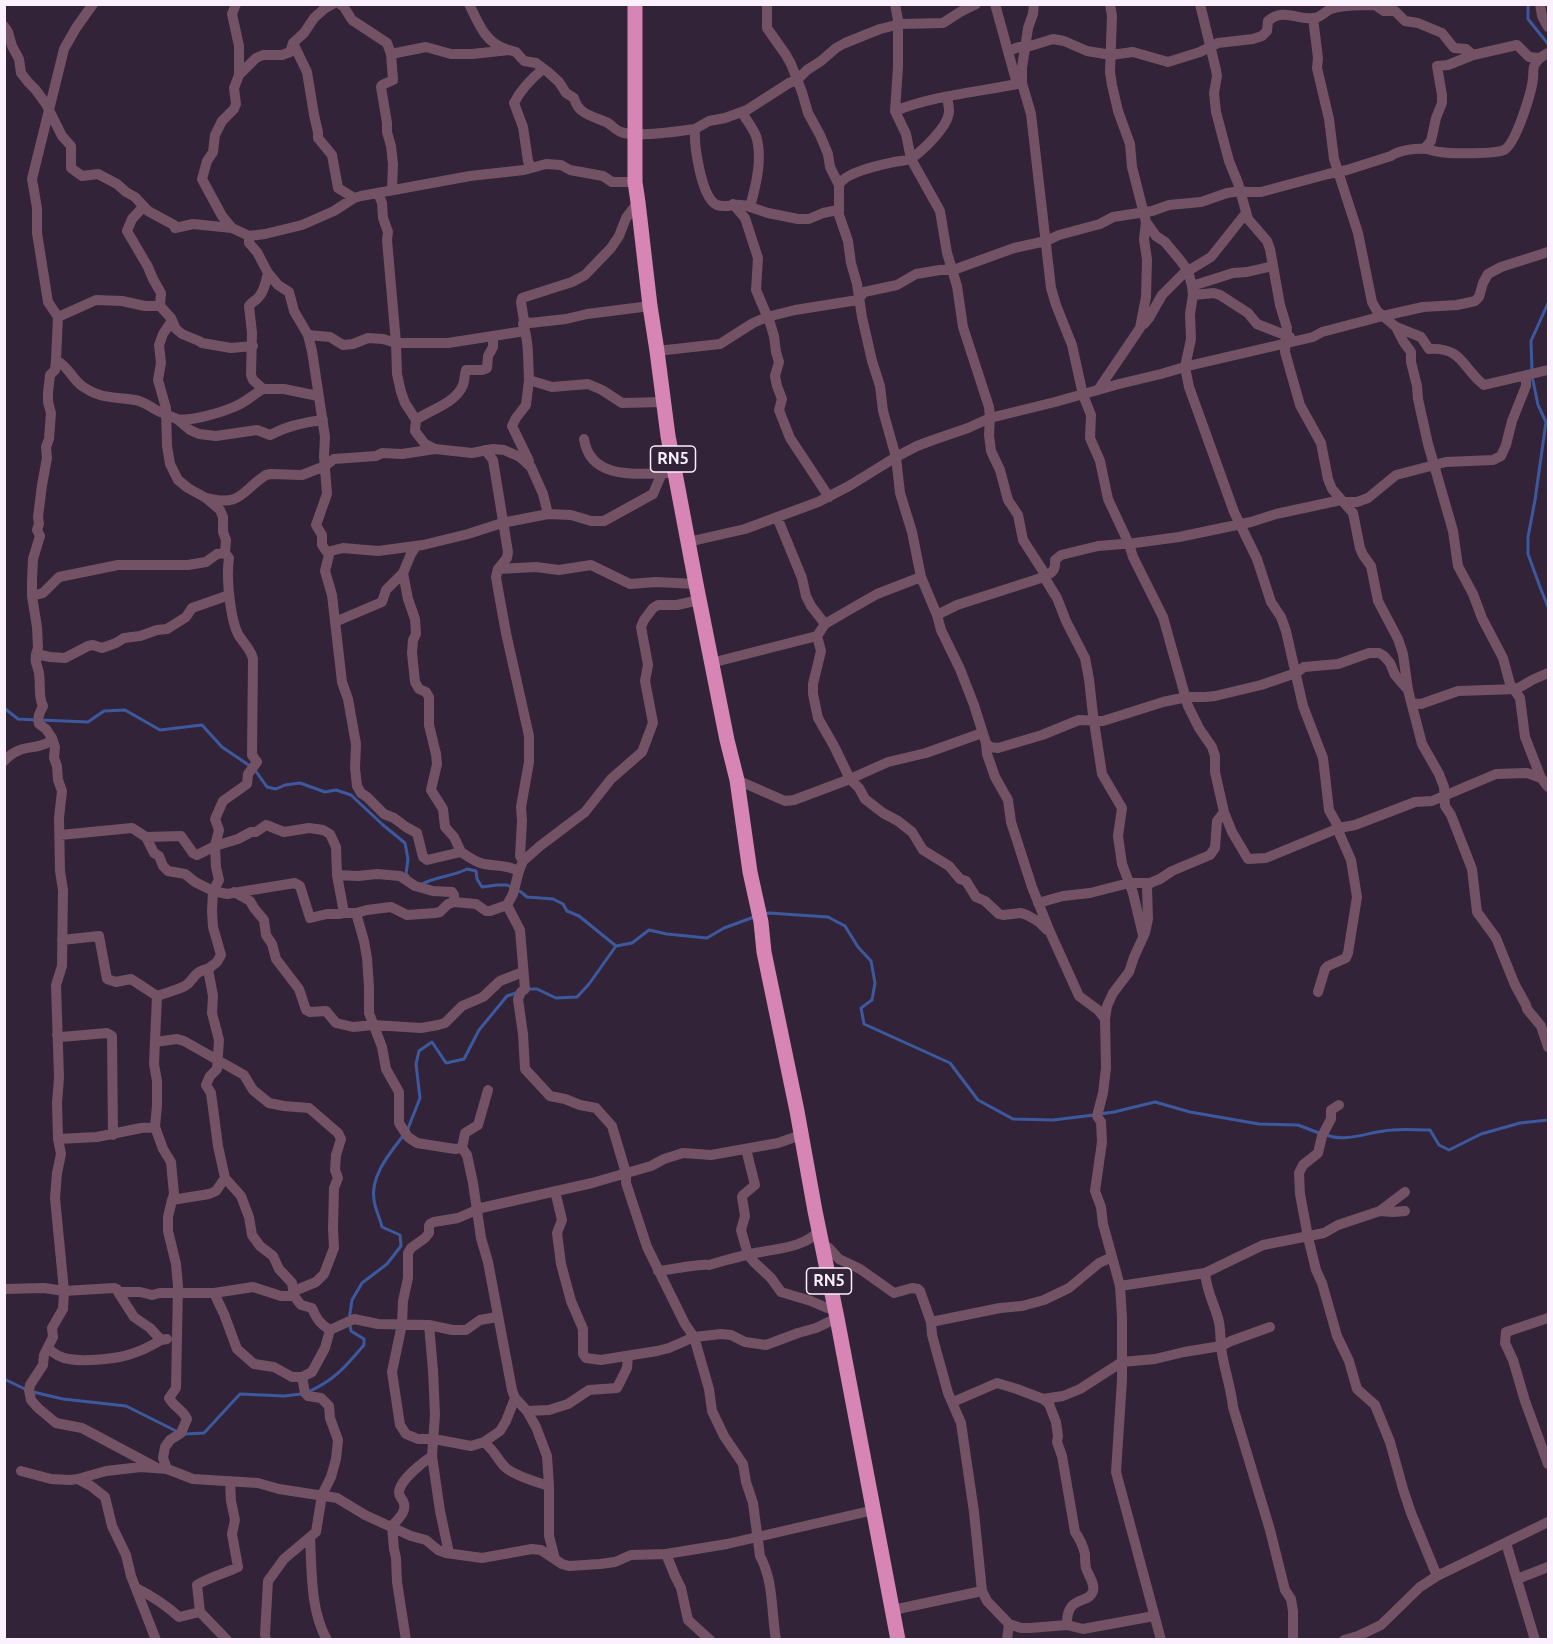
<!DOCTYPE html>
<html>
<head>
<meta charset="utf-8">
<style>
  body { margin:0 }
  #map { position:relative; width:1553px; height:1644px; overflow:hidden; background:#332338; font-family:Ubuntu,sans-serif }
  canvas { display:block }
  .frame { position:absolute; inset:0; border:6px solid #fbf0fe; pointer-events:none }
</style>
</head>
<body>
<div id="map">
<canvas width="1553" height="1644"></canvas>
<div class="frame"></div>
</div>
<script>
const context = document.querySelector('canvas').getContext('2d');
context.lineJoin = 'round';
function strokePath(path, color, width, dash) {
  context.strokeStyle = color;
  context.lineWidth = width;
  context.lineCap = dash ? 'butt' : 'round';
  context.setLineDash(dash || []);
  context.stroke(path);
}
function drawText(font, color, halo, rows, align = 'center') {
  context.font = font + ' Ubuntu,sans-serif';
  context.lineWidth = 5;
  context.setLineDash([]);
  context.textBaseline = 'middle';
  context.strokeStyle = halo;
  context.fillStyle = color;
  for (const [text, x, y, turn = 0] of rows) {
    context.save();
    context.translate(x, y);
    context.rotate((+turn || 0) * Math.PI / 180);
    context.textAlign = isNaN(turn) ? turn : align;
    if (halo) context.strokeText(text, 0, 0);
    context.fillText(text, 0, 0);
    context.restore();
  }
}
strokePath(new Path2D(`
  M1528 4V19L1548 44
  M1532 370 1531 341 1548 303
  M1532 376 1538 405 1546 422 1535 500 1528 537V554L1540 587 1548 607
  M4 708 18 719 35 720
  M41 720 88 722 104 711 125 710 160 730 202 725 222 747 250 766
  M255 770 267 787 276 789 285 785 300 783 325 792 336 790 351 795 383 825 405 843 408 859 406 874 408 876
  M422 884C438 876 451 877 467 869L476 871 477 879 482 887 497 885H507L521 892 527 897 553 899 563 904 567 911 579 916 616 946
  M763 914 769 913 828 917 845 926 858 947 871 961 875 983 872 1000 861 1008 864 1024 950 1063 978 1100 1013 1119 1053 1120 1094 1115
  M528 989H537L556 998 577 997 589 984 616 946 632 943 649 930 667 934 707 938 724 928 754 917
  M1100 1114 1114 1112 1155 1102 1190 1112 1259 1124 1298 1125 1319 1133
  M407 1131 420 1098 416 1064 419 1051 432 1042 446 1063 464 1059 479 1030 507 996 516 993
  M1326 1135C1347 1143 1370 1131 1392 1130 1405 1129 1418 1130 1430 1130L1439 1145 1449 1150 1481 1134 1520 1123 1548 1120
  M4 1379 27 1390
  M33 1392 63 1399 126 1406 178 1432
  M308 1392C335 1380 345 1367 364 1345V1339L351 1331 349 1320 352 1300 362 1283 387 1264 401 1246 400 1235 382 1227C380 1218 375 1209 374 1200 370 1176 390 1153 403 1136
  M185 1434 204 1433 240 1394 284 1396 301 1394`), '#3d599d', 3);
strokePath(new Path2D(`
  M93 4 76 28 64 49 32 179 37 208V233L48 302 58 317 56 360C70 368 71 378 82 386 102 400 113 396 135 400 143 401 149 406 156 410 157 411 175 418 177 419 190 422 223 412 236 406 246 402 254 394 263 389
  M236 4 232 14 239 46V75
  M340 4 344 7 352 20 387 43 391 54 426 47 451 54H472L509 50 516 52 524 61 536 63 548 72 559 82 566 93 574 98C578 114 592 116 606 122 611 124 615 130 621 132 636 138 678 131 695 129 694 145 701 198 717 205 727 209 737 201 750 207
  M469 4C478 22 485 43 506 49
  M767 4V28L786 55 791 64 802 92 808 113 820 135 828 154 830 167 839 185V215L848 241 851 263 857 284 862 317 872 361 880 386 883 411 896 457 900 493 912 532 921 577 937 615 941 630 960 669 974 705 986 743 987 754 995 777 1008 800 1011 822 1032 887 1050 932 1079 996 1098 1010 1105 1019
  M895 4 898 20V67L895 111 906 134 911 159 940 211 947 253 957 286 963 327 989 407 990 418 989 435 991 451 1000 470 1008 500 1018 515 1023 540 1043 571 1044 577 1057 598 1066 621 1085 658 1089 679 1093 715 1102 774 1122 808 1118 836 1122 864 1133 893 1143 935
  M995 4 1017 84
  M1034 4 1033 14 1028 28 1022 68V83L1031 114 1051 288 1056 305 1072 345 1083 395 1091 415 1090 438 1100 461 1108 499 1129 544 1133 557 1163 617 1188 706 1199 728 1212 747 1215 756V772L1224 812 1232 832 1248 859 1266 858 1339 828 1355 825 1415 802 1432 801 1496 774 1527 773 1541 778
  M1200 4 1216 70 1217 76 1214 93 1216 112 1229 161 1238 183 1248 219 1267 241 1270 249 1280 305 1287 328 1285 352 1300 405 1321 443 1328 479 1332 489 1353 513 1360 548 1363 555 1371 566 1378 601 1398 639 1403 654 1408 690 1422 744 1439 774 1444 787 1445 806 1451 815 1472 869 1477 912 1496 938 1515 985 1526 1005 1527 1009 1541 1026 1548 1047
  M1540 4 1542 16 1548 27
  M1313 18 1318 58 1317 68 1329 119 1334 159 1358 233 1372 302 1377 311 1396 327 1403 341 1411 352V362L1417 386 1418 399 1428 444 1453 531 1458 566 1473 594 1482 618 1503 658 1510 684 1520 698 1525 737 1541 778 1548 787
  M4 26 8 32 12 46 19 59 21 73 28 82 35 89 46 104 62 136 71 146V168L82 176 98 174 117 184 126 192 135 197 148 211 174 225 175 228 193 224 232 228
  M293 43 307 72 314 115 318 132V138L332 155 338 188 354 198
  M1008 51 1019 47H1027L1053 39 1064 41 1087 51 1111 55 1133 52 1168 62 1200 52 1218 43 1253 39 1262 36 1267 31 1268 21C1283 7 1299 21 1315 18 1321 17 1325 11 1331 9 1345 4 1361 6 1375 5L1384 11H1395L1405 21 1418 23 1442 33 1454 48 1466 49 1473 55
  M391 54 393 80 382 85 381 87 387 123V132L391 146 393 164 392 190
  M895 111C935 95 980 92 1022 83
  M742 112C746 120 753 128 756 136 763 158 756 185 750 207L768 213 798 219H809L823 213 838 210
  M695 129 709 121 725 118 747 110 789 83 797 80 807 70 821 61 836 48 845 43 880 29 900 24 943 23 960 12 976 4
  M1424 149 1431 141 1436 118 1442 103V95L1437 66 1448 65 1473 55 1517 45 1529 57 1539 58
  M531 167 528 161 523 127 514 103C521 89 531 79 543 69
  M839 185C845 172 880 165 894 162 899 161 907 161 912 158 923 150 949 126 949 111 949 107 948 102 947 97
  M638 202 626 218 619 236 611 248 585 275 572 282 522 298 521 302 524 321 523 324C529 341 528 361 529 380L552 387 588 384 602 390 622 403 664 402
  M733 204 745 218 758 258 756 290 770 323 774 336 776 352 779 362 775 376 777 386 782 399 779 410 790 438 829 497
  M143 207 132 219 127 231 148 267 153 279 161 293 160 306 171 318 176 329 182 334 199 341 202 343 231 348 253 346
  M1146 222 1156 236 1165 242 1180 260 1188 271 1192 286 1193 295 1190 314 1191 339 1185 367 1189 387 1234 512 1257 559 1271 602 1281 617 1286 631 1303 706 1323 758 1329 810 1339 828 1340 835 1351 860 1357 897 1348 953 1346 958 1328 966 1325 969 1318 992
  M249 236 232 228 222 216 202 179 207 161 213 152 215 135 222 121 234 109 236 104 234 88 239 75 256 58 263 55H282L290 52 293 43 304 33 314 18 324 9 333 4
  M268 273C266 281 264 293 257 299 254 301 251 303 249 306L252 333 251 375 253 380 263 389H284L318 396
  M1192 286 1233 273 1247 272 1273 266
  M1193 295 1214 293 1220 295 1248 313 1257 324 1290 337
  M58 317 96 300 122 301 145 306H160
  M524 321 530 323 566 319 587 314 650 306
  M1144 324 1149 318 1162 295 1183 274 1211 257 1246 213
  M1396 327 1421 337 1429 349C1463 347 1462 368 1484 385L1548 370
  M525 331 448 343H396L397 374 401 392 405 403 416 420 415 431 425 444 435 449 472 453 493 449 504 450 520 457 531 467 543 494 548 514
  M308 335 330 337 343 345 353 344 368 338 383 339 396 343 387 240 388 232 383 218 382 203 378 193
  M657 351 720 344 753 323 767 317 795 310 858 300 864 292 897 285 916 274 940 270 956 269 1014 248 1046 241 1059 235 1100 224 1113 217 1152 211 1169 205 1201 202 1227 193 1241 191 1246 192H1261L1328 174 1347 170 1391 156C1399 150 1416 148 1427 149 1431 150 1436 152 1440 152 1451 154 1496 154 1504 150 1516 144 1532 91 1533 78 1534 73 1532 69 1535 64 1538 58 1543 56 1548 53
  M56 360 55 370 50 375 48 393V402L51 413 49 439 46 447 47 458 42 485 38 517 39 524 37 530 40 536 33 559 32 580V596L37 627 38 648 36 654 50 657 65 658 88 646 93 645 102 648 116 643 124 638 140 636 157 630 167 629 186 617 192 608 229 595
  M1098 390 1140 328 1146 297 1147 260 1144 239 1146 222 1132 167 1130 144 1118 111 1112 85 1110 72 1112 16 1110 4
  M177 419 190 430 199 434 216 436 257 430 270 435C287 426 304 422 323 420
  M416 420C431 409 455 404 463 385 465 380 464 375 466 370H482L487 368 488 356 493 347V337
  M584 439C590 480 637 474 668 473
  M485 450 493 460 508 552 507 558 498 569 496 577 498 589 506 633 529 736V762L521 807 522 821 520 856 523 861
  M529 461 512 426 516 418 526 405 529 380
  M207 498C242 507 241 491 266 475L271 474 302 475 325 466 334 459 376 456 382 453 402 454 435 449
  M1344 502H1357L1368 498 1396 475 1446 462 1493 460 1501 456 1506 445 1512 421 1526 386V376
  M777 517 802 578 806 596 811 606 825 624
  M688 542 745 529 818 502 849 486 896 457 917 446 933 440 968 428 990 418 1055 402 1119 384 1161 374 1188 366 1313 337 1322 332 1383 316 1423 307 1457 305 1475 301 1479 297 1483 283 1488 274 1501 267 1548 252
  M327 552 343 548 378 551 423 545 468 534 502 523 548 514 571 515 591 521H604L653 494 662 473
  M498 569 536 567 559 570 591 565 630 584 656 582 696 584
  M403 573 408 599 415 619 416 634 413 640 412 653 415 682 419 689 426 692 429 697V725L436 754 437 764 431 790 443 809 445 827 454 837 461 852
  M32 596 43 593 59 577 118 565H188L206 562 217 554 225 553
  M699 600 677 605H658L653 608 644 620 641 627 648 665 645 681 653 723 642 752 611 779 585 812 540 846 523 861 519 871 513 894 507 905 520 930 525 989 521 992 518 999 523 1034 525 1069 550 1096 565 1099 580 1105 596 1108 612 1126 626 1173V1183L647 1247 685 1324 694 1337 709 1389 712 1411 724 1436 743 1464 746 1482 753 1503 760 1556C774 1582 771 1611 776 1640
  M937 615 957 605 1044 577C1052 573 1056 570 1055 560L1061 555 1098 546 1135 543 1179 537 1251 522 1276 514 1341 500
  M335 622 382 602 386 590 403 573 411 554 416 546
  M817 636 821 651 813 684V694L818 718 834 746 850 779 859 788 865 799 883 813 898 821 912 832 923 850 949 866 960 879 966 881 976 897 985 901 999 914 1003 915 1021 913 1027 915 1039 922 1047 930
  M36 654C35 661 36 663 38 669 42 681 37 695 43 706 40 713 37 716 39 724L46 729 52 738 55 747 54 758 57 766 58 780 62 791 59 818 60 871 63 890 62 966 56 985 59 1078 57 1103 58 1139 61 1154 57 1173 55 1198 64 1291 63 1309 52 1328 53 1337 44 1355 43 1365 30 1385 29 1390 31 1400 38 1408 56 1423 82 1428 157 1468
  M711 663 817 636 825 624 849 610 877 594 921 577
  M1412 703 1421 704 1458 691 1517 689 1532 680 1548 673
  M986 743 990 747 998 748 1042 735 1079 720 1103 721 1163 702 1187 697H1205L1215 696 1261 685 1296 673 1304 667 1338 664 1369 653H1379L1384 656 1390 663 1395 675 1408 690
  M4 761C22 742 33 752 51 741
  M737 780 785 801 794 800 850 779 888 762 926 753 982 733
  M60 835 132 828 146 837 154 853 159 856 163 866 168 871 185 874 195 882 213 891 227 894 295 883 300 886 310 918 327 914H338L344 913
  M146 837 181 836 193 853 197 855 215 846 238 839 251 832H256L266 825 284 832 309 828 323 830 330 834 336 847 337 875 344 913H356L367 910 391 907 407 915 435 913 440 912 448 904 454 902 476 904 486 911H490L507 905
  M519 871C507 865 496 866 484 864 476 863 467 856 461 852L427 860 423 857 417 833 406 827 394 818 384 814 367 797 361 793 357 786 355 768 356 744 348 699 342 682 332 595 325 571 329 555 322 545V535L316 525 327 494 324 456 325 437 312 351 308 335 294 311 289 292 278 285 268 273 257 252 249 243V236L265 234 302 225 334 211 354 198 361 196 470 176 524 170 546 164 561 165 570 170 603 176 612 182H635
  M337 875 358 876 377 874 400 876 415 886 433 891 452 892 454 895V902
  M234 892 250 901 254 908 264 920 266 935 272 944 276 959 299 989 306 1010 310 1012 326 1011 336 1023 353 1027 373 1025 421 1028 438 1025 445 1023 462 1006 483 997 500 981 523 972
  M1038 903 1063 896 1090 893 1129 883H1150
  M356 913 364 941 367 958 369 987V1013L382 1047 386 1069 399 1092V1123L408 1137 417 1143 455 1149 462 1148 467 1155 473 1183 481 1238 488 1262 512 1390 515 1398 527 1411 536 1427 547 1456 549 1486V1536L555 1559
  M62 940 99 936 107 979 116 982 131 979 157 996 154 1064 157 1081V1105L155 1127
  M157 996C166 993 177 990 185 986 195 980 192 972 208 969
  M57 1035 61 1037 107 1033 112 1036 113 1135
  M155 1042 177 1039 184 1041 244 1075 253 1090 269 1103 284 1106 309 1108 338 1133 341 1139 336 1155 335 1170 338 1178 334 1188 333 1229 334 1248 324 1274 316 1282 294 1291
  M1339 1105 1331 1110V1119L1322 1136 1318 1153 1303 1165 1299 1173 1300 1194 1308 1237 1316 1270 1322 1283 1337 1336 1349 1361 1357 1389 1375 1405 1390 1442 1403 1489 1411 1513 1437 1576
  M58 1139 97 1137 141 1128 155 1127 163 1149 171 1162 174 1194 172 1200
  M462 1148 465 1133 478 1125 488 1090
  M746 1149 755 1185 743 1195 742 1197 745 1216 741 1230 748 1255 754 1262 771 1278 781 1292 811 1301 827 1308H835
  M225 1178 241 1196 249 1217 252 1235 260 1246 273 1256 279 1269 292 1283 294 1296
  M555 1191 562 1220 557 1233 561 1264 571 1301 583 1329V1354L586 1358 601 1360 657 1351 669 1348 694 1337 721 1334 731 1335 745 1342 766 1345 798 1333 816 1328 837 1318
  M1380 1211 1393 1212 1405 1211
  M822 1244 829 1248 839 1259 860 1269 894 1293 912 1288 918 1289 920 1291 931 1322
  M658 1271C670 1270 701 1263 709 1265 726 1260 743 1255 761 1252 781 1248 804 1247 819 1231
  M1205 1273C1207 1292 1213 1301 1218 1318 1221 1328 1220 1337 1221 1346 1223 1367 1231 1386 1233 1407L1270 1530 1285 1590 1291 1599 1293 1611V1640
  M1120 1286 1205 1273 1263 1245 1324 1233 1338 1225 1380 1211 1405 1192
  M4 1289 44 1288 64 1291 114 1288 117 1289 118 1292H140L152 1295 160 1293H214L253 1287 281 1296H294L301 1305 312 1308C316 1318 320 1324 330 1330
  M118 1292 134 1317 150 1328 161 1340 167 1339
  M214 1293 224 1314 237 1349 254 1364 274 1367 292 1377H302L312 1372 325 1348 330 1330 354 1319 378 1324 429 1325 452 1330H466L480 1320 497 1317
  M1548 1318 1506 1332 1505 1343 1513 1360 1525 1401 1548 1464
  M48 1348C54 1354 60 1358 69 1359 83 1362 117 1359 131 1354 141 1351 151 1346 161 1340
  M302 1377 305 1393 308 1396 321 1398 329 1406 330 1418 338 1440 336 1459 331 1477 322 1495 316 1532 310 1537C312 1571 310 1610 327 1640
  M515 1398 506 1421 500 1431 484 1442 471 1446 434 1439H418L406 1434 400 1425 392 1372 402 1324 403 1301 408 1278V1253L411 1248 425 1238 429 1233V1226L430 1224 434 1222 458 1218 481 1208 592 1183 651 1166 664 1159 683 1153 711 1155 778 1143 801 1135
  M1043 1399 1049 1404 1056 1422 1058 1436 1057 1442 1062 1456 1075 1532C1080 1539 1083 1546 1085 1554 1085 1559 1085 1564 1086 1568 1088 1575 1095 1583 1093 1591 1089 1605 1066 1594 1067 1625
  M953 1402 997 1383 1017 1389 1043 1399 1063 1396 1080 1389 1122 1362 1155 1359 1184 1352 1221 1346 1231 1341 1270 1327
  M527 1411 549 1410 568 1404 589 1390 617 1388 627 1368 628 1356
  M484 1442C495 1451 497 1459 505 1467 513 1475 539 1483 549 1486
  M432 1456 440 1511 449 1553
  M167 1469 163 1458 165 1447 170 1440 181 1433 187 1419C183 1410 174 1407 169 1398L176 1388 178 1286 176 1264 168 1231V1217L172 1200 209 1194 216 1191 225 1178 218 1146 211 1093 206 1085 210 1076 217 1069 219 1040 212 1013 213 996 208 969 217 962 221 955 213 927 212 911 213 891 219 880 216 867 215 846 219 830 215 819 223 801 247 784 248 774 257 762 252 755 253 659C251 649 243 643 238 634 230 618 226 576 229 558L225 553 226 540 223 532V517L220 510 206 498 188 488 178 480 170 464 167 446 166 408 158 380 161 363 159 345 163 334 171 322
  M21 1471 51 1479 70 1480 78 1479 106 1471 141 1467 167 1469 193 1479 258 1483 279 1489 337 1498 365 1515 411 1536 426 1540 438 1550 446 1553 482 1558 532 1549 541 1550 562 1564 569 1566 600 1564 615 1562 631 1555 666 1554 727 1544 874 1510
  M78 1479 91 1486 105 1497 112 1526 126 1555 131 1576 156 1640
  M1506 1543 1535 1640
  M666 1554 675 1576 681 1588 688 1620 710 1640
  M1517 1579 1548 1567
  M136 1588C152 1596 166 1605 179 1617L200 1612 227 1640
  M893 1610 982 1591
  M200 1612 197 1585C209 1577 226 1573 238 1567L232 1534 235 1520 231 1501 230 1481
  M1009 1624 1021 1628H1030L1067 1625 1083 1629 1154 1616
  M266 1640 265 1634 268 1581 284 1559 310 1537
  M406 1640 397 1582 396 1558 394 1549 392 1526C398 1519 408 1511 403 1501 401 1497 399 1497 399 1492 400 1480 422 1463 432 1456L435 1415 433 1370 429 1325
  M1007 1640 1009 1624 987 1601 982 1591 974 1512 961 1423 948 1393 932 1335 931 1322 1000 1308 1022 1306 1044 1300 1069 1288 1099 1263 1112 1257
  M1161 1640 1116 1472 1122 1380V1317L1120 1286 1103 1224 1101 1207 1095 1191 1102 1142 1101 1122 1097 1116 1103 1093 1106 1068 1105 1019 1107 1006 1113 993 1129 972 1134 957 1145 933 1148 919 1147 887 1150 883 1160 879 1172 871 1210 855 1215 848 1217 821 1224 812
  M1344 1640 1358 1636 1381 1625 1420 1587 1437 1576 1548 1522`), '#725264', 10);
strokePath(new Path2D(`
  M635 4V182L638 202 650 306 657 351 668 436 696 584 727 740 737 780 750 872 761 922 764 952 797 1111 815 1211 837 1318 898 1640`), '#d685b4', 15);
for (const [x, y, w] of [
  [673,459,45],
  [829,1281,45]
]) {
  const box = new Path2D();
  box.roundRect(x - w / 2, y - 13, w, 26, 4.5);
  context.fillStyle = '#332338';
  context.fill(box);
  strokePath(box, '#fbf0fe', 1.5);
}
drawText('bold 16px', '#fbf0fe', null, [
  ["RN5",673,459],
  ["RN5",829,1281]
]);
</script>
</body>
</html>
